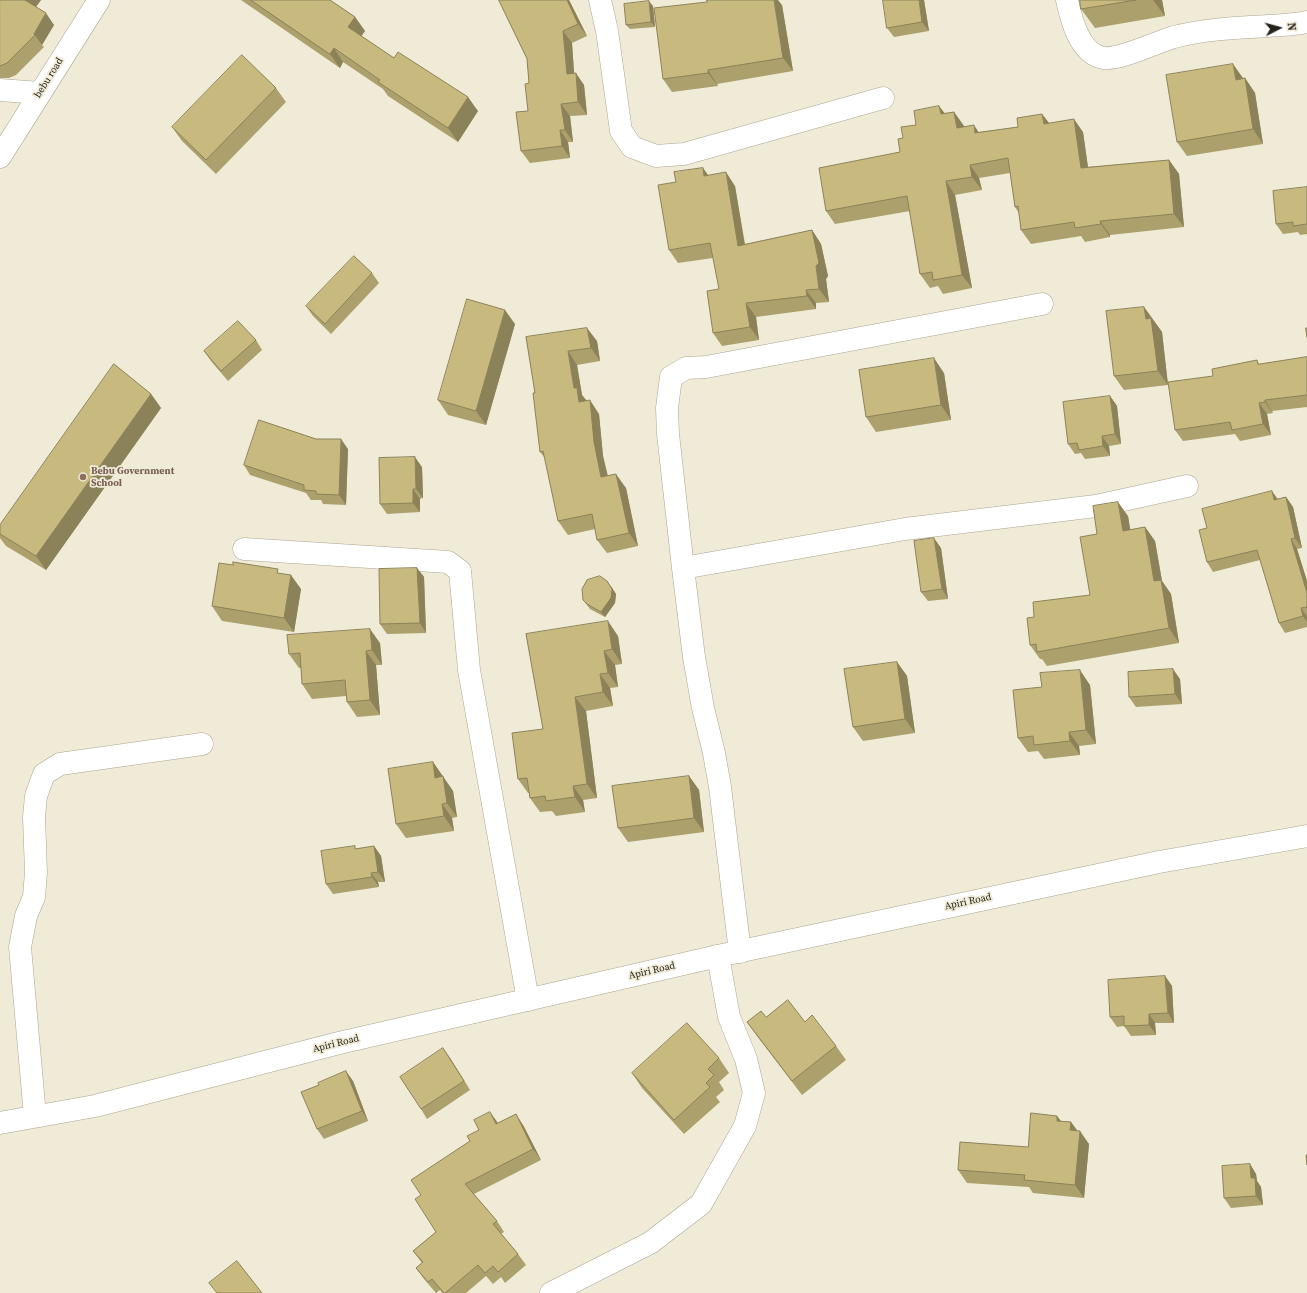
<!DOCTYPE html>
<html>
<head>
<meta charset="utf-8">
<style>
  body { margin:0 }
  #map { position:relative; width:1307px; height:1293px; overflow:hidden; background:#f0ebd6; font-family:"Source Serif 4",serif }
  canvas { display:block }
  .north { position:absolute; left:1259px; top:8px; width:40px; height:40px; -webkit-text-stroke:3px #f0ebd6; paint-order:stroke; rotate:84deg; font-size:11px; font-weight:700; line-height:16px; text-align:center; color:#25231b }
  .north::after { content:''; display:block; margin:auto; width:14px; height:18px; background:#25231b; clip-path:polygon(50% 0,100% 100%,50% 72%,0 100%) }
</style>
</head>
<body>
<div id="map">
<canvas width="1307" height="1293"></canvas>
<div class="north">N</div>
</div>
<script>
const context = document.querySelector('canvas').getContext('2d');
context.lineJoin = 'round';
function strokePath(path, color, width, dash) {
  context.strokeStyle = color;
  context.lineWidth = width;
  context.lineCap = dash ? 'butt' : 'round';
  context.setLineDash(dash || []);
  context.stroke(path);
}
function fillPath(path, color) {
  context.fillStyle = color;
  context.fill(path, 'evenodd');
}
function drawText(font, color, halo, rows, align = 'center') {
  context.font = font + ' "Source Serif 4",serif';
  context.lineWidth = 3.5;
  context.setLineDash([]);
  context.textBaseline = 'middle';
  context.strokeStyle = halo;
  context.fillStyle = color;
  for (const [text, x, y, turn = 0] of rows) {
    context.save();
    context.translate(x, y);
    context.rotate((+turn || 0) * Math.PI / 180);
    context.textAlign = isNaN(turn) ? turn : align;
    if (halo) context.strokeText(text, 0, 0);
    context.fillText(text, 0, 0);
    context.restore();
  }
}
const street = new Path2D(`
  M600 0 607 31 621 131 632 147 656 156 684 154 883 98
  M1067 0C1071 19 1080 55 1104 58 1120 60 1157 42 1174 37 1204 29 1237 28 1268 26 1281 25 1294 25 1307 22
  M0 90 40 93
  M244 549 448 562 460 571 469 670 528 1000
  M683 568 905 529 1096 506 1187 486
  M740 952 720 787 714 753 703 708 694 657 683 568 668 434 667 408 671 377 686 368 706 367 1042 304
  M35 1116 20 947 26 916 34 897 36 872 34 817 36 796 44 774 60 764 202 744
  M551 1293 650 1243 701 1204 745 1126 754 1093 746 1059 729 1017 718 956`);
const secondary = new Path2D(`
  M0 157 99 0
  M0 1123 95 1106 339 1043 718 956 1159 862 1307 836`);
strokePath(street, '#aaa591', 23);
strokePath(secondary, '#aaa591', 23);
strokePath(street, '#fff', 22);
strokePath(secondary, '#fff', 22);
fillPath(new Path2D(`
  M0 0H41L36 7 54 25 42 45 44 47 16 75 9 78H0Z
  M241 0H330L355 17 365 31 361 36 394 58 478 111 458 142 388 96 383 89 343 62 340 68Z
  M499 0H569L587 36 572 43 574 73 584 85 587 115 570 116 573 142H568L570 158 530 163 521 151 528 111 529 83 527 59Z
  M924 0 929 31 894 37 887 28Z
  M1080 0H1162L1165 16 1095 28 1081 9Z
  M782 5 793 71 717 84 718 86 672 92 663 79Z
  M653 6 655 27 630 29 626 25Z
  M1243 78V79L1245 78 1255 93 1263 144 1187 156 1177 142Z
  M276 88 286 102 216 174 182 141 172 127Z
  M939 106 945 114 954 112 964 126V127L979 132 1018 127 1042 114 1049 123 1083 132 1088 167 1169 160 1179 174 1184 227 1110 235V237L1085 242 1081 236 1031 244 1021 230 1019 213 1015 207 1010 173 979 178 982 190 955 195 972 288 943 294 938 286 930 288 920 274 910 211 835 224 826 211 900 152 903 138 916 125Z
  M703 168 708 175 735 186 745 244 812 230 821 244 828 276 826 279 829 302 816 303V309L756 317 759 340 722 346 713 333 719 289 713 258 678 263 669 250 676 182Z
  M1307 187V234L1300 235 1298 232 1283 234 1276 224Z
  M372 273 379 283 331 334 313 316 306 306Z
  M1144 307 1162 332 1168 385 1124 390 1114 376Z
  M515 324 486 425 448 415 438 400Z
  M526 337 597 341 600 361 577 365 582 395 586 401 599 414 603 456 608 476 626 488 638 546 607 553 597 540 595 529 568 535 558 521 545 458 540 452 535 393Z
  M256 340 262 350 228 381 211 361 204 351Z
  M1307 357V407L1272 411 1273 413 1267 414 1271 435 1240 441 1235 434 1183 441 1175 430 1213 376 1257 360 1259 364Z
  M944 373 951 420 876 432 866 417Z
  M151 394 161 408 46 570 6 546 0 538V525Z
  M1110 396 1117 406 1121 444 1109 446 1110 456 1085 459 1081 453 1075 454 1068 444Z
  M348 449 346 505 323 504 321 500H311L306 493 250 475 244 465Z
  M422 467 423 498 420 499V512L387 514 380 504Z
  M1286 497 1293 507 1302 548 1297 549 1307 581V627L1285 633 1279 623 1260 560 1213 572 1207 562V528L1278 499Z
  M1128 516 1130 530 1145 527 1155 541 1162 581 1171 594 1179 643 1047 666 1042 659H1040L1030 645 1090 595 1097 534Z
  M941 548 948 599 928 601 921 592Z
  M417 568 424 577 426 633 387 634 380 624Z
  M281 573 301 589 294 632 222 621 212 606Z
  M611 586 616 594 615 603 605 617 590 609 583 600Z
  M526 634 618 636 622 664 615 665 618 687 610 688 613 706 586 711 597 798 583 800 585 812 556 816 552 811 540 812 530 798 529 793H528L518 779 543 729Z
  M380 643 382 665H376L380 715 357 717 347 702 346 696 312 699 302 684 301 668H299L289 654Z
  M897 662 907 676 915 733 863 741 853 727Z
  M1180 679 1182 704 1136 707 1129 697Z
  M1090 685 1096 744 1079 746 1080 755 1044 759 1038 751 1028 752 1018 738Z
  M433 762 453 791 457 817 452 818 454 831 406 838 396 824Z
  M689 776 699 790 704 832 628 842 618 828Z
  M374 846 381 856 385 882H378L379 887 333 894 326 884 357 849Z
  M1165 976 1172 986 1174 1023H1155L1156 1035 1131 1036 1124 1026 1117 1027 1110 1017Z
  M766 1017 805 1022 836 1046 846 1060 802 1095 757 1036 747 1022Z
  M450 1058 470 1090 427 1119 421 1109Z
  M719 1058 729 1073 719 1082 724 1090 716 1097 720 1102 684 1134 642 1088 632 1073Z
  M353 1081 368 1121 324 1139 317 1129Z
  M1057 1116 1061 1121 1071 1122 1077 1131 1089 1144 1084 1198 1033 1193 1029 1187 967 1183 958 1170 1028 1147Z
  M498 1123 523 1125 541 1160 474 1194 497 1221 504 1232 501 1234 518 1254 526 1265 505 1283 501 1277 493 1284 486 1276 466 1293H442L440 1290 436 1293 424 1279 416 1268 422 1263 413 1251 436 1232 421 1195Z
  M1250 1164 1256 1174 1257 1181 1261 1187 1263 1205 1231 1208 1224 1198Z`), '#aca06d');
fillPath(new Path2D(`
  M24 0H41L32 12Z
  M567 0H569L587 36 578 24Z
  M774 0H778L782 5 793 71 783 58Z
  M919 0H924L929 31 922 22Z
  M1153 0H1162L1165 16Z
  M649 1 653 6 655 27 651 22Z
  M46 13 54 25 42 45 34 34Z
  M355 17 365 31 358 41 348 27Z
  M563 31 572 43 575 86 567 74Z
  M334 48 343 62 340 68 330 54Z
  M1233 64 1243 78 1246 94 1236 80Z
  M708 70 717 84 718 86 708 73Z
  M576 73 584 85 587 115 578 102Z
  M1245 78 1255 93 1263 144 1253 129Z
  M468 97 478 111 458 142 448 128Z
  M561 104 570 116 573 142 565 130Z
  M939 106 949 119 941 114Z
  M954 112 964 126 967 142 957 128Z
  M1042 114 1052 127 1044 124Z
  M1074 119 1083 132 1090 182 1081 168Z
  M974 125 983 139 975 133Z
  M560 130 568 142 570 158 562 146Z
  M1169 160 1179 174 1184 227 1174 214Z
  M970 165 979 178 982 190 972 177Z
  M703 168 712 181 704 176Z
  M726 172 735 186 747 259 738 246Z
  M946 181 955 195 972 288 962 275Z
  M1100 221 1110 235V237L1101 224Z
  M812 230 821 244 828 276 826 279 829 302 819 289Z
  M806 290 816 303V309L807 296Z
  M746 303 756 317 759 340 750 327Z
  M1144 307 1162 332 1168 385 1158 371 1146 319Z
  M505 310 515 324 486 425 476 411Z
  M587 328 597 341 600 361 591 348Z
  M568 351 577 365 582 395 587 401 579 402 574 388Z
  M934 358 944 373 951 420 941 405Z
  M151 394 161 408 46 570 36 556Z
  M1110 396 1117 406 1121 444 1115 434Z
  M590 400 599 414 603 456 611 491 601 477 594 442Z
  M1265 400 1272 411 1273 413 1265 402Z
  M1259 403 1267 414 1271 435 1263 424Z
  M1102 436 1109 446 1110 456 1103 446Z
  M341 439 348 449 346 505 339 495Z
  M415 457 422 467 423 498 416 489Z
  M616 474 626 488 638 546 629 533Z
  M413 489 420 499V512L413 503Z
  M1272 491 1279 501 1274 500Z
  M1286 497 1293 507 1302 548 1295 538Z
  M1118 502 1128 516 1133 545 1123 531Z
  M1145 527 1155 541 1162 581 1171 594 1179 643 1169 628 1154 581Z
  M934 538 941 548 948 599 942 589Z
  M1291 539 1297 549 1307 581V593Z
  M417 568 424 577 426 633 420 623Z
  M291 575 301 589 294 632 284 618Z
  M607 581 616 594 615 603 605 617 601 612Z
  M1301 608 1307 617V622L1303 616Z
  M608 621 618 636 622 664 612 649Z
  M370 629 380 643 382 665 372 650Z
  M366 651 376 665 380 715 370 700Z
  M604 651 615 665 618 687 608 673Z
  M897 662 907 676 915 733 905 719Z
  M1173 669 1180 679 1182 704 1175 694Z
  M1080 670 1090 685 1096 744 1086 730Z
  M600 674 610 688 613 706 603 692Z
  M575 697 586 711 597 798 587 784Z
  M1069 732 1079 746 1080 755 1070 741Z
  M433 762 453 791 457 817 447 803 435 778Z
  M689 776 699 790 704 832 694 818Z
  M573 786 583 800 585 812 575 797Z
  M442 804 452 818 454 831 444 816Z
  M374 846 381 856 385 882 378 872Z
  M371 873 378 882 379 887 372 877Z
  M1165 976 1172 986 1174 1023 1168 1013Z
  M1149 1014 1155 1023 1156 1035 1149 1025Z
  M443 1048 450 1058 470 1090 464 1081Z
  M346 1071 353 1081 368 1121 362 1111Z
  M490 1112 498 1123 496 1124Z
  M516 1114 523 1125 541 1160 533 1149Z
  M1057 1116 1066 1128 1057 1121Z
  M1071 1122 1080 1134V1131L1089 1144 1084 1198 1075 1185 1070 1130Z
  M1250 1164 1256 1174 1257 1181 1261 1187 1263 1205 1256 1196 1251 1178Z`), '#8c8259');
const building = new Path2D(`
  M0 0H25L46 13 34 34 35 35 7 63 0 66Z
  M251 0H330L355 17 348 27 394 58 398 52 468 97 448 128 378 82 380 80 334 48 330 54Z
  M499 0H567L578 24 563 31 567 74 576 73 578 102 561 104 565 130H560L562 146 521 151 516 112 528 111 525 84 529 83 527 59Z
  M707 0H774L783 58 708 70V73L663 79 654 8 707 2Z
  M883 0H919L922 22 887 28Z
  M1080 0H1136L1081 9Z
  M649 1 651 22 626 25 624 4Z
  M242 55 276 88 206 160 172 127Z
  M1233 64 1236 80 1245 78 1253 129 1177 142 1166 75Z
  M939 106 941 114 954 112 957 128 974 125 975 133 1018 127 1017 118 1042 114 1044 124 1074 119 1081 168 1169 160 1174 214 1100 221 1101 224 1075 228 1074 222 1021 230 1018 206 1015 207 1008 158 970 165 972 177 946 181 962 275 933 280 932 272 920 274 907 196 826 211 819 168 900 152 898 139 903 138 901 127 916 125 914 111Z
  M703 168 704 176 726 172 738 246 812 230 819 263 816 266 819 289 806 290 807 296 746 303 750 327 713 333 707 291 719 289 710 243 669 250 658 185 676 182 674 172Z
  M1307 187V224L1293 226V222L1276 224 1273 191Z
  M354 256 372 273 325 324 306 306Z
  M467 299 505 310 476 411 438 400Z
  M1144 307 1146 319 1151 318 1158 371 1114 376 1106 311Z
  M238 321 256 340 221 371 204 351Z
  M587 328 591 348 568 351 574 388H577L579 402 590 400 594 442 601 477 616 474 629 533 597 540 592 514 558 521 543 451 540 452 533 393H535L526 337Z
  M1306 328H1307V337Z
  M1307 357V395L1265 400V402L1259 403 1263 424 1232 430 1230 422 1175 430 1168 382 1213 376 1212 369 1257 360 1258 364Z
  M934 358 941 405 866 417 859 370Z
  M114 364 151 394 36 556 0 534V525Z
  M1110 396 1115 434 1102 436 1103 446 1079 450 1077 443 1068 444 1063 402Z
  M259 420 316 439H341L339 495 316 494V491L304 490V485L244 465Z
  M415 457 416 489H413V503L380 504 379 458Z
  M1272 491 1274 500 1286 497 1295 538 1291 539 1307 593V607L1301 608 1303 616 1279 623 1257 550 1207 562 1199 530 1207 528 1202 509Z
  M1118 502 1123 531 1145 527 1154 581 1161 580 1169 628 1037 652 1036 644 1030 645 1027 618 1034 617 1033 602 1090 595 1080 537 1097 534 1093 506Z
  M934 538 942 589 921 592 914 541Z
  M233 562 278 569 277 573 291 575 284 618 212 606 219 563 233 565Z
  M417 568 420 623 380 624 379 569Z
  M600 576 607 581 612 589 611 598 601 612 587 604 583 600 582 589 587 580Z
  M608 621 612 649 604 651 608 673 600 674 603 692 575 697 587 784 573 786 575 797 546 801 545 796 530 798 527 778 518 779 512 733 543 729 526 634Z
  M370 629 372 650 366 651 370 700 347 702 345 680 302 684 300 653 289 654 287 635Z
  M897 662 905 719 853 727 844 669Z
  M1173 669 1175 694 1129 697 1128 672Z
  M1080 670 1086 730 1069 732 1070 741 1034 745 1033 736 1018 738 1013 690 1042 687 1040 673Z
  M433 762 435 778 443 776 447 803 442 804 444 816 396 824 388 769Z
  M689 776 694 818 618 828 612 786Z
  M355 846V849L374 846 378 872 371 873 372 877 326 884 321 851Z
  M1165 976 1168 1013 1149 1014V1025L1124 1026V1016L1110 1017 1108 980Z
  M788 1000 805 1022 812 1015 836 1046 792 1081 747 1022 761 1011 766 1017Z
  M687 1023 719 1058 708 1069 714 1075 706 1083 710 1087 674 1120 632 1073Z
  M443 1048 464 1081 421 1109 400 1077Z
  M346 1071 362 1111 317 1129 301 1092 319 1085 318 1083Z
  M490 1112 496 1124 516 1114 533 1149 465 1184 497 1221 493 1224 518 1254 498 1272 493 1266 485 1273 478 1265 445 1293H444L432 1279 428 1282 416 1268 423 1262 413 1251 436 1232 415 1199 421 1195 411 1180 470 1141 467 1136 479 1130 474 1120Z
  M1031 1113 1057 1116V1121L1071 1122 1070 1130 1080 1131 1075 1185 1024 1180 1025 1175 958 1170 960 1142 1028 1147Z
  M1307 1155V1165L1306 1156Z
  M1250 1164 1251 1178H1255L1256 1196 1224 1198 1222 1166Z
  M237 1261 262 1293H217L209 1283Z`);
fillPath(building, '#c8ba7f');
strokePath(building, '#8c8259', 1);
for (const [x, y, r, color] of [
  [83,477,4,"#8d6e63"]
]) {
  const dot = new Path2D();
  dot.arc(x, y, r, 0, 2 * Math.PI);
  context.fillStyle = color;
  context.fill(dot);
  strokePath(dot, '#f0ebd6', 1.5);
}
drawText('10px', '#25231b', '#f0ebd6', [
  ["bebu road",49,78,-58],
  ["Apiri Road",968,902,-12],
  ["Apiri Road",652,971,-13],
  ["Apiri Road",336,1044,-14]
]);
drawText('bold 10px', '#785e54', '#f0ebd6', [
  ["Bebu Government",91,471],
  ["School",91,483]
], 'left');
</script>
</body>
</html>
